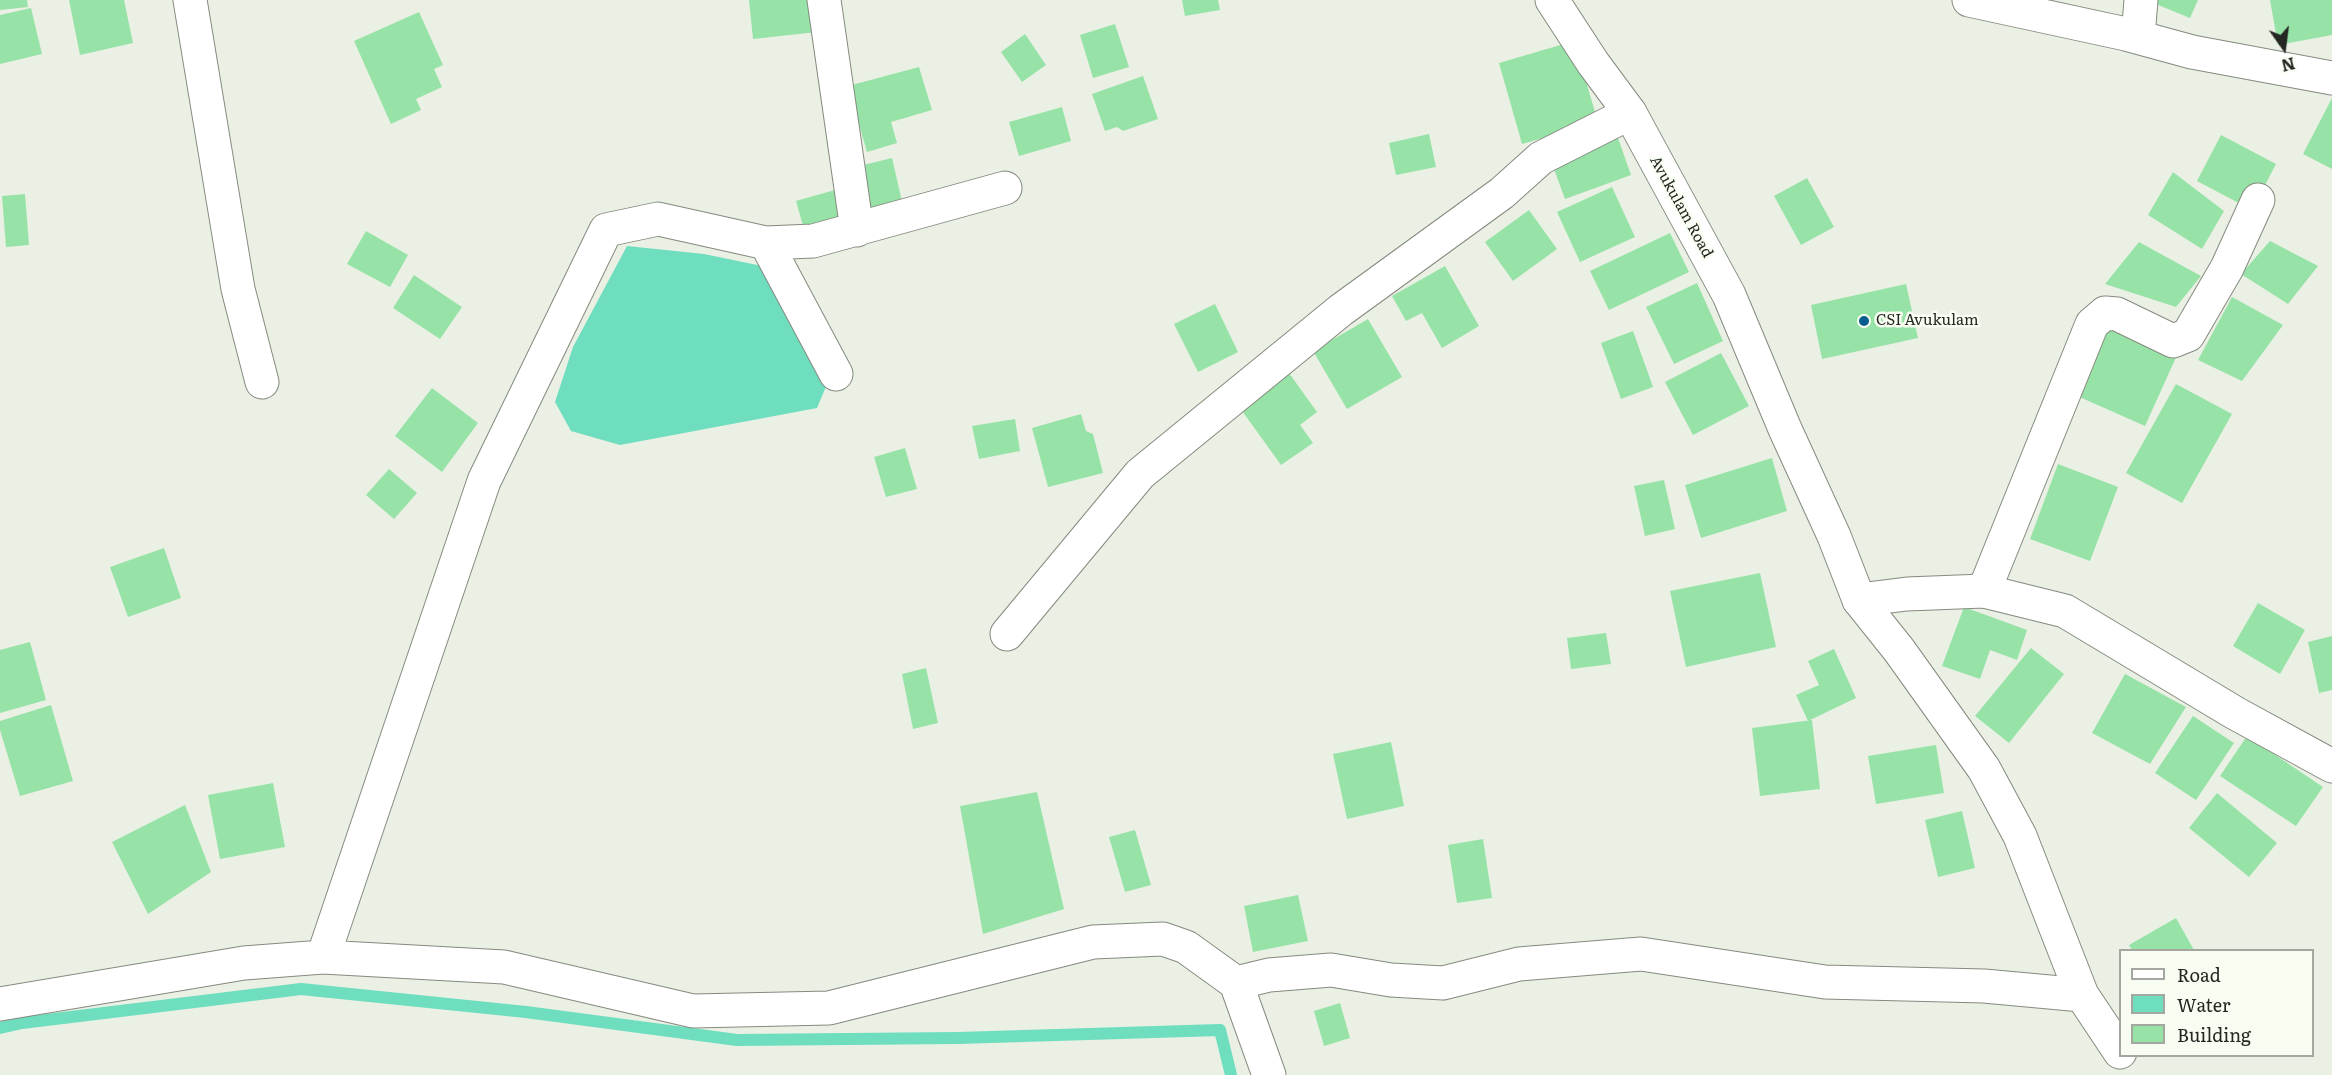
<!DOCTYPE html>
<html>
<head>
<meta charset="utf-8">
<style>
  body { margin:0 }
  #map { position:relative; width:2332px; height:1075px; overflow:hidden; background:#eaf0e4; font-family:Literata,serif }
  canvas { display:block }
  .legend { position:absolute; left:2119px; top:949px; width:195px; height:108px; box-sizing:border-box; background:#f8fdf1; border:2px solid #a4a79f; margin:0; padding:8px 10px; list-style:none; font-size:18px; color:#252723 }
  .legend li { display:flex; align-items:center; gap:12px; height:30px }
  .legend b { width:30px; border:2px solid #a4a79f }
  .north { position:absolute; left:2254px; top:18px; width:60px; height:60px; -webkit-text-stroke:4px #f8fdf1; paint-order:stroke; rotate:166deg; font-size:16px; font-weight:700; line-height:24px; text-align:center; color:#252723 }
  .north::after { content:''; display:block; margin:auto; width:21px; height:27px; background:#252723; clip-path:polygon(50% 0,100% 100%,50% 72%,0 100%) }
</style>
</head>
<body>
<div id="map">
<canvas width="2332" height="1075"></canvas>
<ul class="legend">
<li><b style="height:8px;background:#fff"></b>Road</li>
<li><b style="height:16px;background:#6edebf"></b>Water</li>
<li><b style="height:16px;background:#97e3a7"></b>Building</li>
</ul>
<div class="north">N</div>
</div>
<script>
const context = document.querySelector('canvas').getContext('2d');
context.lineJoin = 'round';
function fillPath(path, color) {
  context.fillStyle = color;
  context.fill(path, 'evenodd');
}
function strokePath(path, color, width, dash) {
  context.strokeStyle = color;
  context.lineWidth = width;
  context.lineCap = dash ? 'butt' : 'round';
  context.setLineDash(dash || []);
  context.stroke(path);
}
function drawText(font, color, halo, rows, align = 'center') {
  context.font = font + ' Literata,serif';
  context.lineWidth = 5;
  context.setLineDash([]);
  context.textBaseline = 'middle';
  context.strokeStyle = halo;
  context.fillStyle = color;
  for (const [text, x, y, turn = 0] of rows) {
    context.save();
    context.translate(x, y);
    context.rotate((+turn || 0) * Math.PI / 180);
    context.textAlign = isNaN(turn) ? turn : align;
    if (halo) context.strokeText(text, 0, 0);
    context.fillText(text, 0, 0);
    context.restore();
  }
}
fillPath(new Path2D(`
  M627 246 704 254 791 272 828 382 817 408 620 445 571 431 555 402 573 347Z`), '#6edebf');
strokePath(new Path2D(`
  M0 1028 22 1023 301 989 526 1012 737 1040 958 1038 1220 1030 1231 1075`), '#6edebf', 12);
fillPath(new Path2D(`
  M0 0H27L28 7 0 10Z
  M69 0H124L133 43 80 55Z
  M749 0H814L817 32 753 39Z
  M1182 0H1218L1220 10 1185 16Z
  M2146 0H2198L2190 18Z
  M2270 0H2332V35L2278 45Z
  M31 8 42 54 0 64V15Z
  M419 12 443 65 434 69 442 87 416 99 421 110 391 124 354 41Z
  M1115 24 1129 67 1093 78 1080 35Z
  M1025 34 1046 65 1022 82 1001 52Z
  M1574 41 1598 122 1522 144 1499 63Z
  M919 67 932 110 891 122 897 143 867 152 848 86Z
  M1143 76 1158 119 1123 131 1117 127 1105 131 1092 94Z
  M2332 98V169L2303 154Z
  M1062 107 1071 141 1019 156 1009 122Z
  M1429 134 1436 167 1396 175 1389 143Z
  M2221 135 2276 164 2252 210 2197 181Z
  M1618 138 1631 175 1565 199 1551 161Z
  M892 158 904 210 864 220 851 168Z
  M2173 172 2224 211 2202 249 2148 215Z
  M1807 178 1834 227 1801 245 1774 196Z
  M1612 187 1635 237 1580 262 1557 212Z
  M842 188 852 223 806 236 796 201Z
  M25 194 29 245 6 247 2 196Z
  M1529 210 1557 249 1513 281 1485 242Z
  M366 231 408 255 390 287 347 264Z
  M1670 233 1689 272 1609 310 1590 271Z
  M2270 241 2318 266 2288 304 2241 274Z
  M2139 242 2201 276 2176 307 2105 284Z
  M1445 266 1479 326 1442 348 1422 313 1406 321 1392 296Z
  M414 275 462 307 440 339 393 308Z
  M1697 283 1723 341 1674 364 1646 307Z
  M1906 284 1918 338 1822 359 1811 305Z
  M2232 297 2283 325 2242 381 2198 360Z
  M1215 304 1238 352 1198 372 1174 324Z
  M1368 319 1402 377 1347 409 1313 351Z
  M2109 322 2178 353 2145 426 2075 395Z
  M1633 331 1653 387 1621 399 1601 343Z
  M1721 353 1749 406 1693 435 1665 382Z
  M1289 373 1317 412 1300 425 1313 443 1281 465 1240 408Z
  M2176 384 2232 414 2182 503 2126 473Z
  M432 388 478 423 442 472 395 436Z
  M1081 414 1086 431 1093 434 1103 473 1048 487 1032 428Z
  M1015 419 1020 451 979 459 972 426Z
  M905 448 917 489 886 497 874 457Z
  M1772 458 1787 511 1701 538 1685 485Z
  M2058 464 2118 487 2090 561 2030 539Z
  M389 469 417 493 394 519 366 495Z
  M1664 480 1675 529 1645 536 1634 486Z
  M164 548 181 598 128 617 110 567Z
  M1760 573 1776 647 1686 667 1670 591Z
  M2258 603 2305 630 2280 674 2233 646Z
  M1964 607 2027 630 2017 660 1990 650 1980 679 1942 666Z
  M1606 633 1611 664 1571 669 1567 638Z
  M2332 636V690L2319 693 2308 642Z
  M30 642 46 700 0 713V650Z
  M2031 648 2064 674 2009 743 1975 716Z
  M1834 649 1856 698 1808 721 1796 695 1819 685 1808 661Z
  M926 668 938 723 913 729 902 674Z
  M2125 674 2186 707 2150 764 2092 733Z
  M51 705 73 781 20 796 0 730V721Z
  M2193 716 2234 743 2196 800 2155 773Z
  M1812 720 1820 789 1760 796 1752 728Z
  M2247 736 2323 787 2296 826 2220 776Z
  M1391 742 1404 806 1347 819 1333 754Z
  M1936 745 1944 793 1876 804 1868 756Z
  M273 783 285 847 220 859 208 795Z
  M1037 792 1064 909 983 934 960 806Z
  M2217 793 2277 843 2249 877 2189 828Z
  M185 805 211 872 148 914 112 842Z
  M1962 811 1975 868 1938 877 1925 820Z
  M1135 830 1151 885 1125 892 1109 837Z
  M1483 839 1492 898 1457 903 1448 845Z
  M1298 895 1308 941 1253 952 1244 906Z
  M2176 918 2194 950H2132L2129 945Z
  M1340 1003 1350 1038 1324 1046 1314 1011Z`), '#97e3a7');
const minor = new Path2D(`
  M190 0 238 289 262 382
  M824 0 857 230
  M1969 0 2126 34 2192 52 2332 78
  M2138 37 2141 0
  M766 243 836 374
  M1984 591 2092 324 2105 313 2117 314 2173 341 2188 335 2227 268 2258 200
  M1859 600 1899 650 1984 769 2020 836 2082 995 2120 1052
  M1007 634 1140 474 1341 310 1502 193 1541 158 1630 113
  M323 957 484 481 606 230 658 219 766 243 813 241 1005 188
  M1236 983 1269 975 1331 970 1391 980 1443 983 1519 964 1641 954 1825 982 1984 986 2082 995
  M0 1004 244 963 323 957 504 967 693 1011 829 1008 1093 942 1163 939 1186 947 1236 983 1269 1075`);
const major = new Path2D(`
  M1552 0 1593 63 1630 113 1729 295 1785 429 1834 536 1859 600 1907 594 1984 591 2065 611 2235 713 2332 766`);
strokePath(minor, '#858a7f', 35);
strokePath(major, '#858a7f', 35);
strokePath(minor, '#fff', 33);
strokePath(major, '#fff', 33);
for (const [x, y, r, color] of [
  [1864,321,6,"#065c8e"]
]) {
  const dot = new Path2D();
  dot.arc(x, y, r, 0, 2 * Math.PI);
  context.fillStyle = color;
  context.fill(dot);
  strokePath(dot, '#f8fdf1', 2);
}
drawText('15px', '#252723', '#f8fdf1', [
  ["Avukulam Road",1681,207,61]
]);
drawText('15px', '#252723', '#f8fdf1', [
  ["CSI Avukulam",1876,321]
], 'left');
</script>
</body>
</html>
